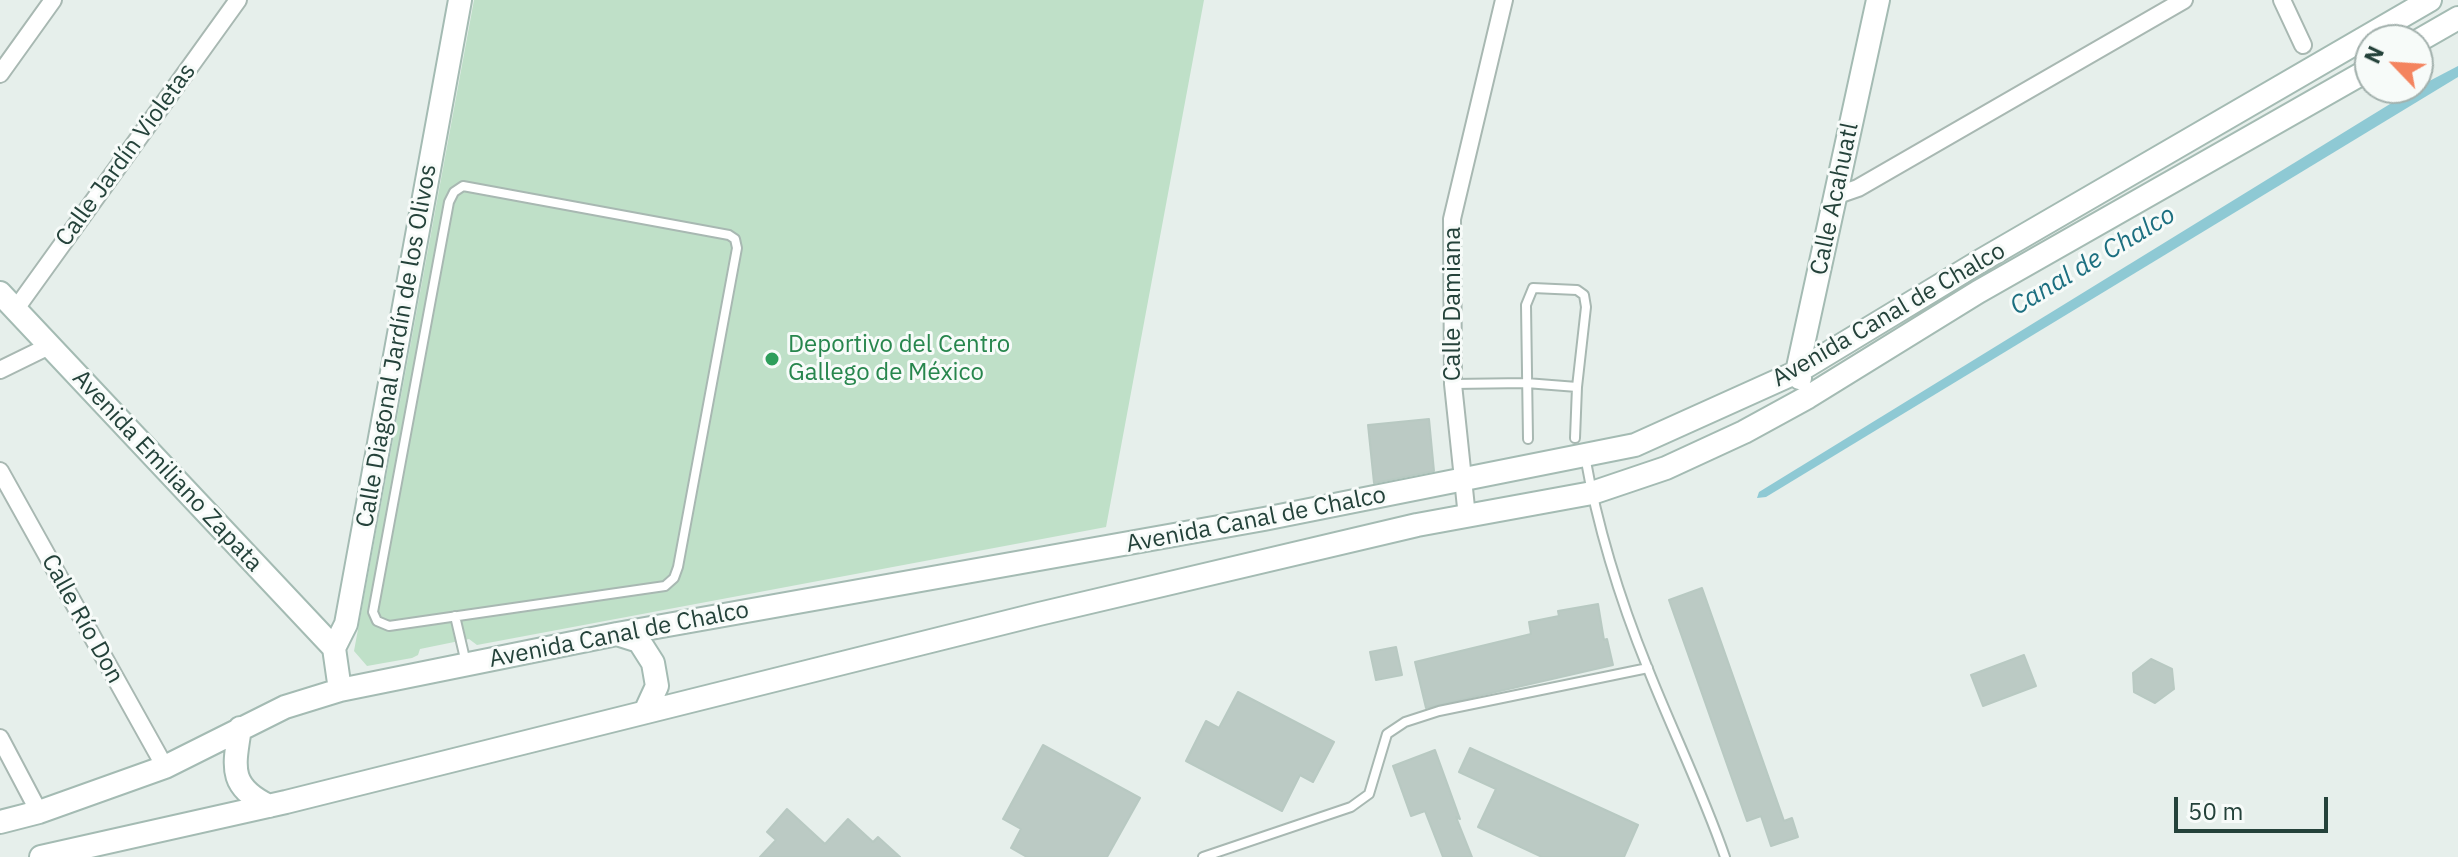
<!DOCTYPE html>
<html>
<head>
<meta charset="utf-8">
<style>
  body { margin:0 }
  #map { position:relative; width:2458px; height:857px; overflow:hidden; background:#e6efeb; font-family:"IBM Plex Sans",sans-serif }
  canvas { display:block }
  .north { position:absolute; left:2354px; top:24px; width:80px; height:80px; box-sizing:border-box; background:#f7fbf9; border:2px solid #a3b1ad; border-radius:50%; rotate:295deg; font-size:22px; font-weight:700; line-height:32px; text-align:center; color:#24423a }
  .north::after { content:''; display:block; margin:auto; width:28px; height:36px; background:#f4845f; clip-path:polygon(50% 0,100% 100%,50% 72%,0 100%) }
  .scale { position:absolute; left:2174px; top:797px; width:154px; height:36px; box-sizing:border-box; border:4px solid #24423a; border-top:0; padding-left:10px; font-size:24px; line-height:28px; white-space:nowrap; color:#24423a; -webkit-text-stroke:6px #f7fbf9; paint-order:stroke }
</style>
</head>
<body>
<div id="map">
<canvas width="2458" height="857"></canvas>
<div class="north">N</div>
<div class="scale">50 m</div>
</div>
<script>
const context = document.querySelector('canvas').getContext('2d');
context.lineJoin = 'round';
function fillPath(path, color) {
  context.fillStyle = color;
  context.fill(path, 'evenodd');
}
function strokePath(path, color, width, dash) {
  context.strokeStyle = color;
  context.lineWidth = width;
  context.lineCap = dash ? 'butt' : 'round';
  context.setLineDash(dash || []);
  context.stroke(path);
}
function drawText(font, color, halo, rows, align = 'center') {
  context.font = font + ' "IBM Plex Sans",sans-serif';
  context.lineWidth = 6;
  context.setLineDash([]);
  context.textBaseline = 'middle';
  context.strokeStyle = halo;
  context.fillStyle = color;
  for (const [text, x, y, turn = 0] of rows) {
    context.save();
    context.translate(x, y);
    context.rotate((+turn || 0) * Math.PI / 180);
    context.textAlign = isNaN(turn) ? turn : align;
    if (halo) context.strokeText(text, 0, 0);
    context.fillText(text, 0, 0);
    context.restore();
  }
}
fillPath(new Path2D(`
  M474 0H1204L1106 527 477 645 469 639 420 649 418 655 412 658 367 666 354 651Z`), '#bfe0c8');
fillPath(new Path2D(`
  M2458 66V77L1766 497 1757 498 1759 492 2416 88Z`), '#8ec9d4');
const building = new Path2D(`
  M1429 419 1434 471 1374 483 1368 425Z
  M1702 588 1784 821 1792 818 1798 837 1771 846 1761 816 1747 821 1669 600Z
  M1598 604 1604 640 1607 639 1613 665 1426 708 1415 662 1531 634 1529 622 1559 616 1558 611Z
  M1396 647 1402 675 1376 680 1370 652Z
  M2024 655 2036 686 1983 706 1971 675Z
  M2151 659 2172 669 2174 689 2155 703 2134 692 2133 673Z
  M1238 692 1334 742 1313 782 1300 775 1282 811 1186 761 1206 721 1219 728Z
  M1043 745 1140 798 1107 857H1027L1011 848 1021 829 1003 819Z
  M1470 748 1638 825 1624 857H1542L1478 827 1496 789 1459 772Z
  M1435 750 1460 819 1456 817 1472 857H1443L1425 811 1411 816 1393 766Z
  M787 809 825 844 848 819 873 842 878 837 900 857H760L776 840 767 832Z`);
fillPath(building, '#bbcac4');
strokePath(building, '#b8c9c2', 2);
const lane = new Path2D(`
  M463 186 729 235 735 239 737 248 678 567 674 578 665 586 389 626 377 621 373 612 449 202 454 192Z
  M1453 384 1526 383 1577 387 1586 307 1584 295 1577 290 1533 288 1526 305 1528 439
  M1575 438 1577 387
  M1585 456C1598 530 1620 600 1648 669 1673 732 1703 793 1725 857
  M455 616 466 663
  M1203 857 1351 807 1369 794 1387 734 1405 722 1439 711 1648 668`);
const street = new Path2D(`
  M2282 0 2303 45
  M0 74 53 0
  M1835 196 1858 188 2184 0
  M15 310 238 0
  M0 370 49 346
  M0 471 165 767
  M1467 517 1453 384 1452 219 1504 0
  M0 738 39 812`);
const secondary = new Path2D(`
  M2418 41 2458 18
  M0 293 334 648
  M1800 378 1797 372 1878 0
  M617 634 639 641 653 663 657 686 645 712
  M340 690 334 648 346 624 460 0
  M240 728C234 767 228 786 269 806
  M0 822 39 812 165 767 285 707 340 690 617 634 1264 519 1635 445 1797 372 1982 260 2430 0
  M41 857 286 802 1039 614 1417 525 1592 493 1666 468 1744 432 1808 397 1978 292 2370 69`);
strokePath(lane, '#a8b8b2', 12);
strokePath(street, '#a8b8b2', 20);
strokePath(secondary, '#a4bbb3', 26);
strokePath(lane, '#fff', 8);
strokePath(street, '#fff', 16);
strokePath(secondary, '#fff', 22);
for (const [x, y, r, color] of [
  [772,359,8,"#2e9e5b"]
]) {
  const dot = new Path2D();
  dot.arc(x, y, r, 0, 2 * Math.PI);
  context.fillStyle = color;
  context.fill(dot);
  strokePath(dot, '#f7fbf9', 3);
}
drawText('24px', '#24423a', '#f7fbf9', [
  ["Calle Jardín Violetas",126,155,-54],
  ["Calle Acahuatl",1835,199,-78],
  ["Calle Damiana",1453,304,-90],
  ["Avenida Canal de Chalco",1889,315,-30],
  ["Calle Diagonal Jardín de los Olivos",397,346,-80],
  ["Avenida Emiliano Zapata",167,471,47],
  ["Avenida Canal de Chalco",1256,520,-11],
  ["Calle Río Don",82,619,61],
  ["Avenida Canal de Chalco",619,635,-11]
]);
drawText('24px', '#27864d', '#f7fbf9', [
  ["Deportivo del Centro",788,345],
  ["Gallego de México",788,373]
], 'left');
drawText('italic 26px', '#1c6f80', '#f7fbf9', [
  ["Canal de Chalco",2093,261,-31]
]);
</script>
</body>
</html>
